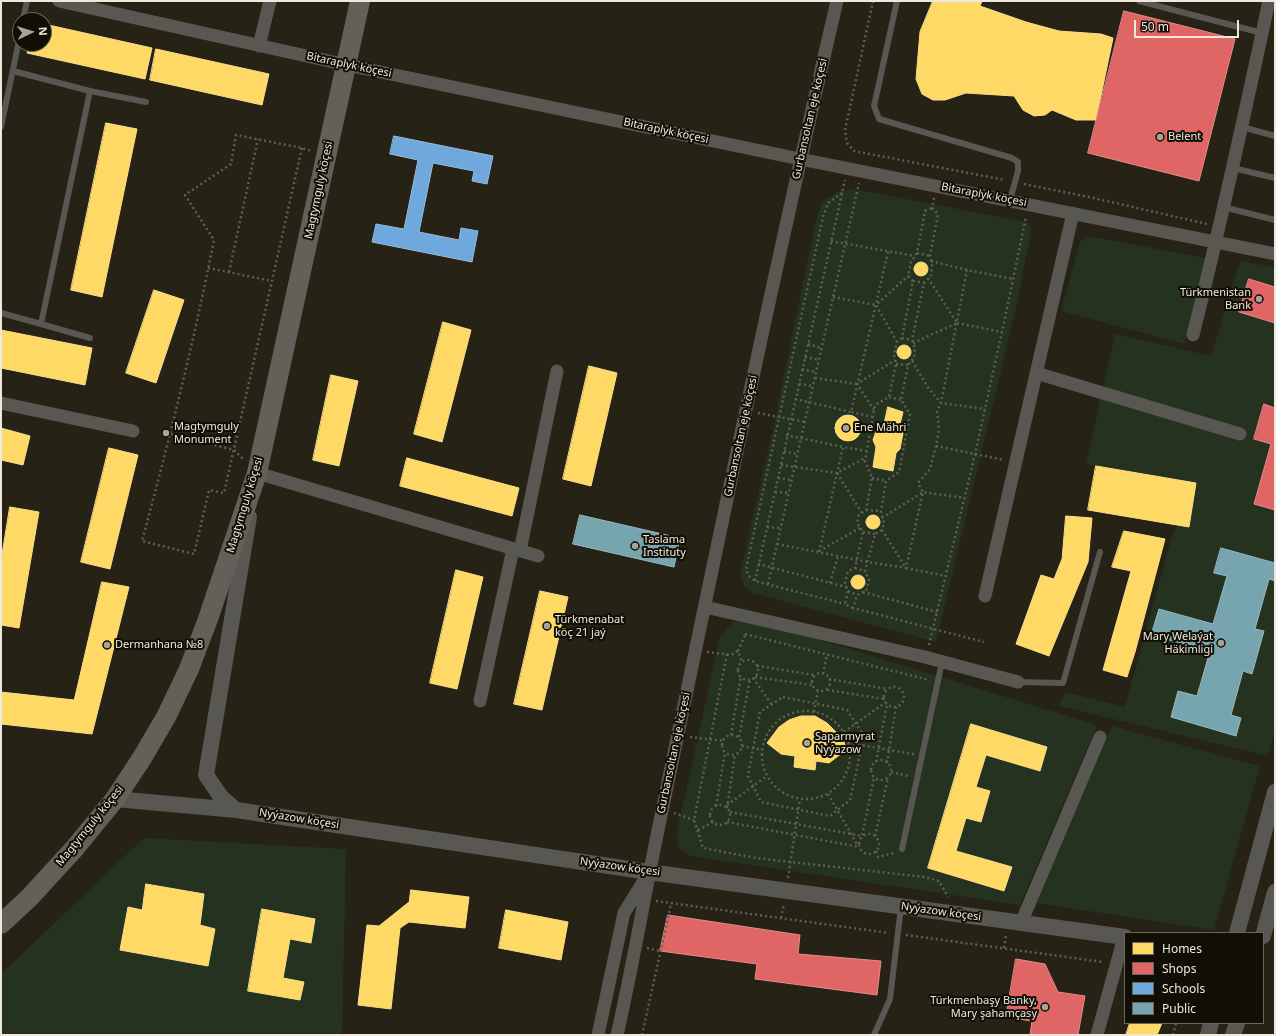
<!DOCTYPE html>
<html>
<head>
<meta charset="utf-8">
<style>
  body { margin:0 }
  #map { position:relative; width:1276px; height:1036px; overflow:hidden; background:#262215; font-family:"Noto Sans",sans-serif }
  canvas { display:block }
  .frame { position:absolute; inset:0; border:2px solid #eee9dc; pointer-events:none }
  .legend { position:absolute; left:1124px; top:932px; width:140px; height:92px; box-sizing:border-box; background:#110e06; border:1px solid #69665c; margin:0; padding:5px 7px; list-style:none; font-size:12px; color:#eee9dc }
  .legend li { display:flex; align-items:center; gap:8px; height:20px }
  .legend b { width:20px; border:1px solid #69665c }
  .north { position:absolute; left:12px; top:12px; width:40px; height:40px; box-sizing:border-box; background:#110e06; border:1px solid #69665c; border-radius:50%; rotate:86deg; font-size:11px; font-weight:700; line-height:16px; text-align:center; color:#eee9dc }
  .north::after { content:''; display:block; margin:auto; width:14px; height:18px; background:#a8a396; clip-path:polygon(50% 0,100% 100%,50% 72%,0 100%) }
  .scale { position:absolute; left:1134px; top:20px; width:105px; height:18px; box-sizing:border-box; border:2px solid #eee9dc; border-top:0; padding-left:5px; font-size:12px; line-height:14px; white-space:nowrap; color:#eee9dc; -webkit-text-stroke:3px #110e06; paint-order:stroke }
</style>
</head>
<body>
<div id="map">
<canvas width="1276" height="1036"></canvas>
<div class="frame"></div>
<ul class="legend">
<li><b style="height:11px;background:#ffd966"></b>Homes</li>
<li><b style="height:11px;background:#e06666"></b>Shops</li>
<li><b style="height:11px;background:#6fa8dc"></b>Schools</li>
<li><b style="height:11px;background:#76a5af"></b>Public</li>
</ul>
<div class="north">N</div>
<div class="scale">50 m</div>
</div>
<script>
const context = document.querySelector('canvas').getContext('2d');
context.lineJoin = 'round';
function fillPath(path, color) {
  context.fillStyle = color;
  context.fill(path, 'evenodd');
}
function strokePath(path, color, width, dash) {
  context.strokeStyle = color;
  context.lineWidth = width;
  context.lineCap = dash ? 'butt' : 'round';
  context.setLineDash(dash || []);
  context.stroke(path);
}
function drawText(font, color, halo, rows, align = 'center') {
  context.font = font + ' "Noto Sans",sans-serif';
  context.lineWidth = 4;
  context.setLineDash([]);
  context.textBaseline = 'middle';
  context.strokeStyle = halo;
  context.fillStyle = color;
  for (const [text, x, y, turn = 0] of rows) {
    context.save();
    context.translate(x, y);
    context.rotate((+turn || 0) * Math.PI / 180);
    context.textAlign = isNaN(turn) ? turn : align;
    if (halo) context.strokeText(text, 0, 0);
    context.fillText(text, 0, 0);
    context.restore();
  }
}
fillPath(new Path2D(`
  M854 189 1026 222 1032 227 1017 304 936 642 753 593 744 586 740 573 775 420 815 224 822 202 837 192Z
  M1088 236 1206 258 1207 266 1184 344 1061 311 1080 242Z
  M1240 261 1275 267V732L1268 756 1059 706 1065 692 1125 707 1171 539 1196 484 1086 464 1115 334 1211 356Z
  M746 617 1097 725 1020 905 690 856 678 848 677 832 720 636 733 622Z
  M1112 726 1260 766 1214 930 1036 903Z
  M144 838 346 849 342 1035H1V974Z`), '#25321f');
const homes = new Path2D(`
  M933 1H982L980 6 1026 22 1059 31 1101 34 1113 38 1096 120H1076L1052 110 1045 115 1034 116 1023 110 1014 96 966 93 945 100H933L922 94 916 79 920 32Z
  M44 24 152 48 145 79 27 53 29 44H44Z
  M156 49 269 74 262 105 150 80Z
  M106 123 137 129 102 297 71 290Z
  M914 269a7 7 0 1 1 14 0a7 7 0 1 1-14 0Z
  M154 290 184 300 156 383 126 373Z
  M443 322 471 330 442 442 414 434Z
  M1 330 92 348 85 385 1 368Z
  M897 352a7 7 0 1 1 14 0a7 7 0 1 1-14 0Z
  M589 366 617 373 591 486 563 479Z
  M331 375 358 381 339 466 313 460Z
  M888 407 903 412 899 428 903 433 900 449 896 453 893 471 873 467 876 447 873 440 877 428 884 423Z
  M835 428a13 13 0 1 1 26 0a13 13 0 1 1-26 0Z
  M1 428 30 436 23 465 1 460Z
  M109 448 138 455 110 569 81 562Z
  M407 458 519 488 512 516 400 486Z
  M1096 466 1196 483 1189 527 1088 510Z
  M10 507 39 512 19 628 1 625V561Z
  M866 522a7 7 0 1 1 14 0a7 7 0 1 1-14 0Z
  M1066 516 1092 518 1088 562 1049 656 1016 644 1041 575 1054 579 1062 559Z
  M1124 531 1165 539 1135 652 1127 677 1103 670 1131 571 1112 567Z
  M456 570 483 577 457 689 430 683Z
  M851 582a7 7 0 1 1 14 0a7 7 0 1 1-14 0Z
  M102 582 129 587 92 734 1 724V692L74 700Z
  M540 591 568 597 542 710 514 704Z
  M801 716H815L827 723 843 739 848 754 842 753 829 763 816 761 815 770 794 767 795 756 781 754 767 743 779 727 789 720Z
  M971 724 1047 747 1040 771 986 755 976 787 990 791 981 822 966 818 956 851 1012 867 1004 891 928 868Z
  M146 884 204 894 200 925 215 929 208 966 120 950 128 907 142 910Z
  M411 890 469 897 465 928 409 922 400 928 391 1009 358 1005 367 925 379 926 409 902Z
  M262 909 315 919 311 943 290 939 283 978 304 982 300 1000 248 991Z
  M506 910 568 922 561 960 499 948Z
  M1130 1023H1162L1157 1035H1126Z`);
fillPath(homes, '#ffd966');
strokePath(homes, '#fade89', 1);
const shops = new Path2D(`
  M1124 11 1235 39 1199 181 1088 153Z
  M1249 279 1275 287V323L1239 312Z
  M1264 404 1275 408V510L1254 504 1271 444 1254 439Z
  M668 915 800 935 798 954 881 961 877 995 755 979 757 964 660 951Z
  M1016 959 1045 964 1058 992 1085 996 1078 1035H1030L1032 1021 1006 1017Z`);
fillPath(shops, '#e06666');
strokePath(shops, '#e48d89', 1);
const schools = new Path2D(`
  M394 136 493 156 487 184 472 181 474 171 433 163 419 232 459 240 461 228 478 231 472 262 372 242 376 224 404 229 418 160 390 154Z`);
fillPath(schools, '#6fa8dc');
strokePath(schools, '#95bcdc', 1);
const public = new Path2D(`
  M580 515 680 538 674 567 573 544Z
  M1221 548 1275 563V581L1269 579 1255 629 1264 631 1252 674 1243 671 1231 715 1241 718 1236 736 1171 717 1178 691 1197 696 1210 651 1151 635 1159 609 1213 624 1227 576 1214 573Z`);
fillPath(public, '#76a5af');
strokePath(public, '#9ab9bc', 1);
strokePath(new Path2D(`
  M873 1 845 130 847 143 854 151 1005 180
  M302 148 224 493 209 490 194 554 142 541C169 441 194 341 214 240L185 195 231 164 236 135 302 148 311 151
  M1024 184 1089 197 1207 224
  M842 193 828 203 823 217 746 569 748 575 755 581 845 604
  M934 198 932 208 938 214 930 256 932 265 931 276 924 283 912 340 915 348 914 358 908 365 901 400 910 414 899 472 886 481 881 511 884 523 882 530 875 534 865 571 869 580 866 591 857 595 853 608 984 642
  M831 241 915 256
  M917 253 930 256
  M931 261 967 270 1014 279
  M208 268 272 281
  M229 272 258 139
  M913 281 924 283
  M833 297 876 305
  M957 323 1002 332
  M902 338 912 340
  M897 342 876 305 908 276
  M913 343 957 323 928 278
  M808 344 821 348
  M805 357 819 360
  M912 361 929 389 941 403 985 409
  M896 364 908 365
  M802 369 816 372
  M815 378 857 384
  M799 384 813 386
  M889 397 901 400
  M795 399 851 412
  M874 410 857 384 895 360
  M758 413 805 422
  M873 417 851 412 888 252
  M171 434 234 450 244 460
  M786 435 843 447
  M936 446 1004 460
  M784 451 797 454
  M781 465 837 473
  M778 478 791 480
  M872 478 886 481
  M775 492 789 493
  M866 510 881 511
  M862 513 837 473 865 458
  M882 518 923 492 964 498
  M767 527 780 528
  M882 530 906 568 946 576
  M863 532 875 534
  M777 544 868 562 906 568 923 492 918 483 930 469 936 446 939 429 937 411 941 403 967 270
  M819 551 860 528
  M819 552 843 447 867 451
  M758 564 846 587
  M855 568 865 571
  M755 581 845 180
  M830 583 838 556
  M768 584 859 183
  M848 591 857 595
  M863 592 937 612
  M853 608 845 604 848 591 845 583 848 571 855 568 863 532 857 523 859 515 866 510 872 478 865 461 874 410 875 405 889 397 896 364 894 355 897 342 902 338 913 281 908 276 911 262 917 253 925 211 932 208
  M745 634 929 680
  M929 645 975 454 1005 318 1026 217
  M738 651 746 633
  M707 652 731 655 738 651 742 662
  M727 654 694 820 703 848 756 858 924 877 939 881 948 897
  M738 670a10 10 0 1 1 20 0a10 10 0 1 1-20 0Z
  M757 666 815 675
  M812 682a9 9 0 1 1 18 0a9 9 0 1 1-18 0Z
  M823 674 827 654
  M755 677 812 685
  M753 678 772 705
  M829 679 888 689
  M884 697a10 10 0 1 1 20 0a10 10 0 1 1-20 0Z
  M827 690 885 699
  M783 697 847 710 864 736 850 800 830 816 761 802 748 776 760 712Z
  M762 755a44 44 0 1 1 88 0a44 44 0 1 1-88 0Z
  M814 712 818 691
  M844 732 886 702
  M731 735 741 676
  M722 745a10 10 0 1 1 20 0a10 10 0 1 1-20 0Z
  M690 737 723 741
  M739 737 750 679
  M848 743 914 754
  M742 746 762 750
  M871 770a10 10 0 1 1 20 0a10 10 0 1 1-20 0Z
  M876 762 887 704
  M887 763 896 707
  M891 772 908 776
  M828 794 858 846
  M727 805 767 776
  M710 815a10 10 0 1 1 20 0a10 10 0 1 1-20 0Z
  M716 806 725 752
  M727 808 735 754
  M730 812 862 836 874 778
  M674 813 694 820
  M727 822 859 847
  M698 830 713 822
  M859 844a10 10 0 1 1 20 0a10 10 0 1 1-20 0Z
  M875 836 888 778
  M876 851 878 857 894 853
  M788 878 800 799
  M656 901 889 933
  M781 918 784 904
  M906 935 1103 962
  M647 948 660 951
  M1004 948 1006 935
  M642 1035 671 904
  M1173 1035 1176 1023`), '#5f5e57', 2.5, [2, 3]);
strokePath(new Path2D(`
  M897 1 874 106 879 119 1012 158 1018 162V171L1010 200
  M1139 1 1262 33
  M23 20 27 1
  M90 91 146 102
  M1 127 20 36
  M1242 127 1275 136
  M1233 168 1275 178
  M1223 207 1275 220
  M1 313 41 324 90 91 13 71
  M41 324 90 338
  M1018 682 1063 683 1100 552
  M902 849 942 662
  M874 1035 890 999 901 907`), '#585752', 6);
strokePath(new Path2D(`
  M59 1 347 65 800 159 1275 254
  M259 46 270 1
  M1193 335C1221 224 1245 113 1269 1
  M1036 373 1240 434
  M1 403 133 431
  M257 473 538 556
  M520 551 557 371
  M985 596 1073 213
  M705 607 925 657 1018 682
  M480 701 513 549
  M1021 923 1100 737
  M598 1035 624 913 645 879
  M617 1035C634 961 646 886 662 811 718 541 774 270 837 1
  M1097 1035 1124 937`), '#585752', 13);
strokePath(new Path2D(`
  M115 799 236 810 649 872 1125 937
  M236 810 221 797 206 775 249 517
  M1237 933 1275 792
  M1263 936 1275 892
  M1208 1035 1211 1023
  M1233 1035 1237 1023`), '#585752', 16);
strokePath(new Path2D(`
  M1 924 29 898 74 849 115 799 142 758 166 717 189 669 208 619 257 473 360 1`), '#626059', 20);
for (const [x, y, r, color] of [
  [1160,137,4,"#a8a396"],
  [1259,299,4,"#a8a396"],
  [846,428,4,"#a8a396"],
  [166,433,4,"#a8a396"],
  [635,546,4,"#a8a396"],
  [547,626,4,"#a8a396"],
  [1221,643,4,"#a8a396"],
  [107,645,4,"#a8a396"],
  [807,743,4,"#a8a396"],
  [1045,1007,4,"#a8a396"]
]) {
  const dot = new Path2D();
  dot.arc(x, y, r, 0, 2 * Math.PI);
  context.fillStyle = color;
  context.fill(dot);
  strokePath(dot, '#110e06', 1.5);
}
drawText('11px', '#eee9dc', '#110e06', [
  ["Bitaraplyk köçesi",349,65,12],
  ["Gurbansoltan eje köçesi",810,119,-77],
  ["Bitaraplyk köçesi",666,131,12],
  ["Magtymguly köçesi",319,190,-78],
  ["Bitaraplyk köçesi",984,195,11],
  ["Gurbansoltan eje köçesi",741,436,-78],
  ["Magtymguly köçesi",245,505,-73],
  ["Gurbansoltan eje köçesi",674,753,-78],
  ["Nyýazow köçesi",299,819,9],
  ["Magtymguly köçesi",90,826,-51],
  ["Nyýazow köçesi",620,867,8],
  ["Nyýazow köçesi",941,912,8]
]);
drawText('11px', '#eee9dc', '#110e06', [
  ["Belent",1168,137],
  ["Türkmenistan",1251,293,"right"],
  ["Bank",1251,306,"right"],
  ["Magtymguly",174,427],
  ["Monument",174,440],
  ["Ene Mähri",854,428],
  ["Taslama",643,540],
  ["Instituty",643,553],
  ["Türkmenabat",555,620],
  ["köç 21 jaý",555,633],
  ["Mary Welaýat",1213,637,"right"],
  ["Häkimligi",1213,650,"right"],
  ["Dermanhana №8",115,645],
  ["Saparmyrat",815,737],
  ["Nyýazow",815,750],
  ["Türkmenbaşy Banky,",1037,1001,"right"],
  ["Mary şahamçasy",1037,1014,"right"]
], 'left');
</script>
</body>
</html>
